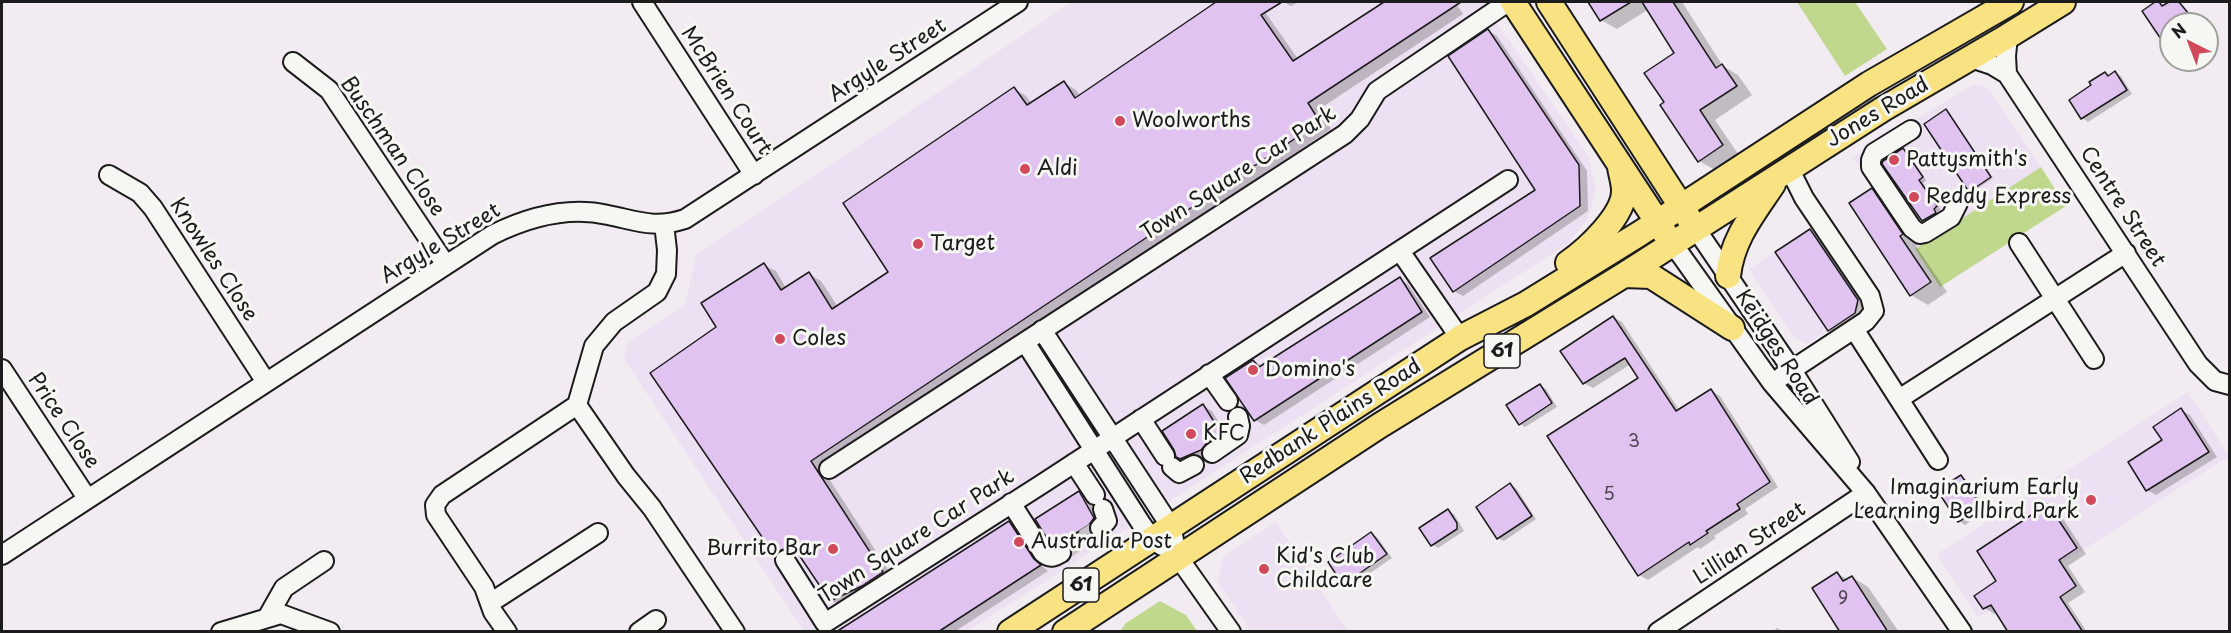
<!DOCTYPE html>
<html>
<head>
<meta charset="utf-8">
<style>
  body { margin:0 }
  #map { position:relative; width:2231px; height:633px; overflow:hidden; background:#f2ecf2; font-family:"Playpen Sans",sans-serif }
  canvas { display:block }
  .frame { position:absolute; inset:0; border:3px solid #1c1c1c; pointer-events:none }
  .north { position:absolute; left:2159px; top:12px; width:60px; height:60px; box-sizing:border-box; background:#f6f6f2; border:2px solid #9f9f9c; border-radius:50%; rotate:318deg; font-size:16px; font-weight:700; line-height:24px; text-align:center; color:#1c1c1c }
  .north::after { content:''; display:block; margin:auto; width:21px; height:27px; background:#d1495b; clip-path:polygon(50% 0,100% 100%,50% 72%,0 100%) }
</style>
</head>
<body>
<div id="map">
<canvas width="2231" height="633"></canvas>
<div class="frame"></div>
<div class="north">N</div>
</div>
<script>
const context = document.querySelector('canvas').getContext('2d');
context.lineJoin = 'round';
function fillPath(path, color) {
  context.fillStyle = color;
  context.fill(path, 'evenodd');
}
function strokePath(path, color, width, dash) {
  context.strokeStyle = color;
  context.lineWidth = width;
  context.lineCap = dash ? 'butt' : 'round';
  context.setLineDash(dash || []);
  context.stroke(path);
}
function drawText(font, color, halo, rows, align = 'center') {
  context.font = font + ' "Playpen Sans",sans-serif';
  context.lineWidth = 6;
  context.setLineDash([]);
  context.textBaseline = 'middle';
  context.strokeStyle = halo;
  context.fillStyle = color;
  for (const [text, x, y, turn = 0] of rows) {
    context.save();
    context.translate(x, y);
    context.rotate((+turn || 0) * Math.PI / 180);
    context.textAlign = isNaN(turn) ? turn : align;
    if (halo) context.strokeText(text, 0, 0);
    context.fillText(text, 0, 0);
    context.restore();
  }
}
fillPath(new Path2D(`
  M1072 2H1483L1588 156 1596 187 1589 217 1569 243 968 631H804L635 376 624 359 627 343 685 304 696 255Z
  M1973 85H1981L1988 88 2041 167 1915 249 1853 157Z
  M1810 229 1858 300 1855 313 1808 344 1795 339 1749 269Z
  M2188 392 2229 456 1978 618 1937 554Z
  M1276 522 1348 631H1251L1217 581 1223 557Z`), '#ede0f2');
fillPath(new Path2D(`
  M1797 2H1855L1887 49 1845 76Z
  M2041 167 2066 206 1940 287 1915 249Z
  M1160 601 1186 615 1197 631H1120L1126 623Z`), '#bfd88e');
fillPath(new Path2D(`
  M1219 2H1258L1298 59 1387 2H1455L1463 14 1318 110 1331 129 822 468 894 579 843 607 831 600 800 555 790 557 787 561 776 555 718 327 764 265 776 271 786 288 809 274 821 281 838 307 890 272 1015 89 1026 96 1032 104 1064 83 1076 90 1080 96Z
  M1283 2H1298L1291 6Z
  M1589 2H1682L1723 66 1738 75 1752 95 1715 120 1738 154 1715 170 1699 161 1666 103 1677 53 1649 9 1617 29 1601 20Z
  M2157 2 2164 7 2172 2H2180L2193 17 2184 24H2171V47L2144 11Z
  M1488 31 1497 36 1587 171 1588 211 1463 296 1454 291 1537 191Z
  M2115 73 2121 76 2132 94 2088 122 2082 118 2105 74 2110 77Z
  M1946 111 1993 178 1972 192 1970 190Z
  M1903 150 1908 153 1926 180 1923 183 1941 210 1938 212 1940 216 1926 222 1921 219Z
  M1872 190 1888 200 1918 244 1916 246 1947 292 1928 305 1911 295Z
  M1810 231 1819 236 1866 307 1864 318 1838 335 1829 330Z
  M1400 279 1408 284 1430 317 1264 425 1255 420 1253 361 1263 367Z
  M1613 317 1622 322 1680 411 1711 390 1720 396 1778 487 1745 509 1748 514 1714 536 1716 538 1700 549 1698 547 1648 580 1639 575 1640 378 1631 364 1593 388 1584 383Z
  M1540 385 1546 389 1557 407 1525 427 1520 424Z
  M1203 406 1212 411 1229 439 1210 455 1191 464 1177 456Z
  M2181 410 2190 415 2217 457 2156 495 2147 490 2130 463 2164 441Z
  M1961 476 1967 480 1987 510 1965 525 1959 521Z
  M1510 485 1516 488 1536 519 1504 541 1498 538Z
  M1079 493 1087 498 1102 524 1098 530 1072 546 1062 549 1053 544Z
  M2048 506 2058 511 2086 554 2068 566 2085 592 2068 603 2087 632H2011L1997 612 1994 614 1985 608 1977 596 1998 582Z
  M1448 511 1454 514 1464 531 1438 548 1432 544Z
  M1010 523 1018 528 1042 566 1048 571 954 632H839Z
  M1371 533 1377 537 1392 558 1350 587 1344 584Z
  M1837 573 1848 580 1852 577 1868 587 1899 632H1842Z
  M1777 628 1784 632H1772Z`), '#0003');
const building = new Path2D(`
  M1216 2H1282L1261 15 1293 61 1384 2H1461L1308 103 1320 122 811 461 883 572 862 586 830 601 797 552 795 554 790 550 784 549 779 551 775 556 650 373 716 327 701 303 764 263 781 290 809 272 832 309 888 272 843 203 1014 87 1027 105 1064 81 1075 98Z
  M1588 2H1631L1600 21Z
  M1642 2H1673L1716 68 1722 64 1737 86 1700 110 1723 145 1698 162 1660 105 1664 102 1644 73 1674 53Z
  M2155 2H2159L2162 6 2169 2H2179L2188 13 2171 24V54L2142 11Z
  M1488 29 1579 165 1580 206 1453 292 1430 258 1535 190 1448 56Z
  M2115 71 2127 90 2081 119 2069 100 2091 85 2089 82 2105 72 2108 76Z
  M1946 109 1991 177 1969 192 1924 124Z
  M1903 148 1923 177 1919 180 1937 206 1934 209 1936 213 1922 221 1882 164 1883 161Z
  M1872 188 1903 234 1900 236 1931 282 1910 296 1849 203Z
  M1810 229 1858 300 1855 313 1828 331 1775 252Z
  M1400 277 1422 312 1254 421 1225 378 1253 360 1259 367Z
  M1613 316 1676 411 1711 389 1770 482 1737 504 1740 509 1706 531 1708 533 1690 545 1689 542 1638 576 1547 436 1638 378 1625 358 1583 384 1560 351Z
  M1540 384 1552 403 1519 425 1506 405Z
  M1203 404 1221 433 1206 444 1201 450 1180 459 1176 457 1174 450 1162 431Z
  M2181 408 2209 452 2146 491 2128 462 2162 440 2153 427Z
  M1961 475 1982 507 1958 522 1937 490Z
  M1510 483 1532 516 1497 539 1476 507Z
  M1079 491 1094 518 1089 525 1062 542 1051 545 1035 519Z
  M2048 504 2077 548 2059 560 2076 586 2060 597 2083 632H2008L1991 605 1983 609 1974 596 1996 581 1977 551Z
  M1448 509 1457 523V529L1431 546 1419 528Z
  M1009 521 1034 559 1041 565 938 632H836Z
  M1371 532 1387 554 1343 585 1328 562Z
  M1837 572 1843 581 1852 576 1888 632H1840L1812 588Z`);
fillPath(building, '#e0c3f1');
strokePath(building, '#1c1c1c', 1.5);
strokePath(new Path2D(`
  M1061 553 1100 528`), '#c7c2c7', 18, [18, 9]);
const minor = new Path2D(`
  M642 2 754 175
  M2008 36 2006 56 2007 74 2198 364 2215 381 2230 385
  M1971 58 1992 65 2007 74
  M293 62 329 90 446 265
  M1911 130 1874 153 1871 160V167L1912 228 1920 234 1925 233 1951 217 1958 203
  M109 175 140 193 153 208 266 382
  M1696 229 1792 370 1850 462
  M2019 243 2094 359
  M1673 244 1772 383 1866 493 1962 632
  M1400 251 1460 338
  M1854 329 1938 460
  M1042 330 1171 527 1178 557 1231 632
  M1025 342 1142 525 1152 539 1162 546
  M2 369 87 498
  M1209 374 1228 401
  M1781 377 1866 321 1874 311 1870 296 1804 198 1790 170
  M1899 399 2126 253
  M577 405 626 476 652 508 735 632
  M1141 419 1165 456
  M1212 453 1238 435 1240 426 1238 417
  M1074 463 1095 495
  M1172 467 1179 473 1194 465
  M829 469 1345 134 1360 119 1377 91 1508 2
  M1011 503 1043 553C1050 559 1054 557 1061 553
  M1100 528 1107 521 1103 509
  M2 555 492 235C528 217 568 206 608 215 638 221 654 229 685 219L1018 2
  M785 560 825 623 1042 484 1508 180
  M490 603 598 533
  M267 618 284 588 324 561
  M221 632 281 614 330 632
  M507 632 493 612 484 587 436 515 435 505 442 495 577 405 594 346 614 322 657 292 666 274 667 250 664 224
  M639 632 656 620
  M1658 632 1866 493`);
const major = new Path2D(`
  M1513 2 1666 235
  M1549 2 1690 220
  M1568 263C1587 250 1625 215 1624 190 1624 183 1621 174 1620 167
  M1624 275 1651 276 1732 328
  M1728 276C1732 239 1753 214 1773 184
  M1010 632 1460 338 1526 304 1639 234 1869 84 2011 2
  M1065 632 1379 426 1624 275 1883 109 2008 36 2063 2`);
strokePath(minor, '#1c1c1c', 22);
strokePath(major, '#1c1c1c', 28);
strokePath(minor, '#f6f6f2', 18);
strokePath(major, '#f8e281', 24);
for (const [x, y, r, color] of [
  [1120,121,6,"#d1495b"],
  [1894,160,6,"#d1495b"],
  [1025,169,6,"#d1495b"],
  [1914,197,6,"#d1495b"],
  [918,244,6,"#d1495b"],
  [780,339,6,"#d1495b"],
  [1253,370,6,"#d1495b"],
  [1191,434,6,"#d1495b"],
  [2091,500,6,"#d1495b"],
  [1019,542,6,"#d1495b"],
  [833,549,6,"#d1495b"],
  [1264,569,6,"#d1495b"]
]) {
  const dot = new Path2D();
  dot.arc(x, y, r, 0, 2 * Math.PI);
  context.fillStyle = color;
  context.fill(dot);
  strokePath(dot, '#f6f6f2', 2);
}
drawText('18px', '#4d4651', null, [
  ["3",1634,442],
  ["5",1609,495],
  ["9",1843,599]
]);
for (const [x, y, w] of [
  [1502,351,36],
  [1081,585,36]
]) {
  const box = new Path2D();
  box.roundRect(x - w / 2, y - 17, w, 34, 4.5);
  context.fillStyle = '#f6f6f2';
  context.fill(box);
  strokePath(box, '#1c1c1c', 1.5);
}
drawText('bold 20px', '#1c1c1c', null, [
  ["61",1502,351],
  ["61",1081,585]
]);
drawText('21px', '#1c1c1c', '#f6f6f2', [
  ["Argyle Street",888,61,-33],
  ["McBrien Court",726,91,57],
  ["Jones Road",1878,113,-31],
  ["Buschman Close",392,147,55],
  ["Town Square Car Park",1239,174,-33],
  ["Centre Street",2122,207,57],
  ["Argyle Street",441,244,-31],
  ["Knowles Close",213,260,57],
  ["Keidges Road",1776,348,57],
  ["Price Close",63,421,56],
  ["Redbank Plains Road",1331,422,-33],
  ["Town Square Car Park",917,537,-33],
  ["Lillian Street",1750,544,-34]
]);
drawText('21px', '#1c1c1c', '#f6f6f2', [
  ["Woolworths",1132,121],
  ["Pattysmith's",1906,160],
  ["Aldi",1037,169],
  ["Reddy Express",1926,197],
  ["Target",930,244],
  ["Coles",792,339],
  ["Domino's",1265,370],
  ["KFC",1203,434],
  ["Imaginarium Early",2079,488,"right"],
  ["Learning Bellbird Park",2079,512,"right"],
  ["Australia Post",1031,542],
  ["Burrito Bar",821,549,"right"],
  ["Kid's Club",1276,557],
  ["Childcare",1276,581]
], 'left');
</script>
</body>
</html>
